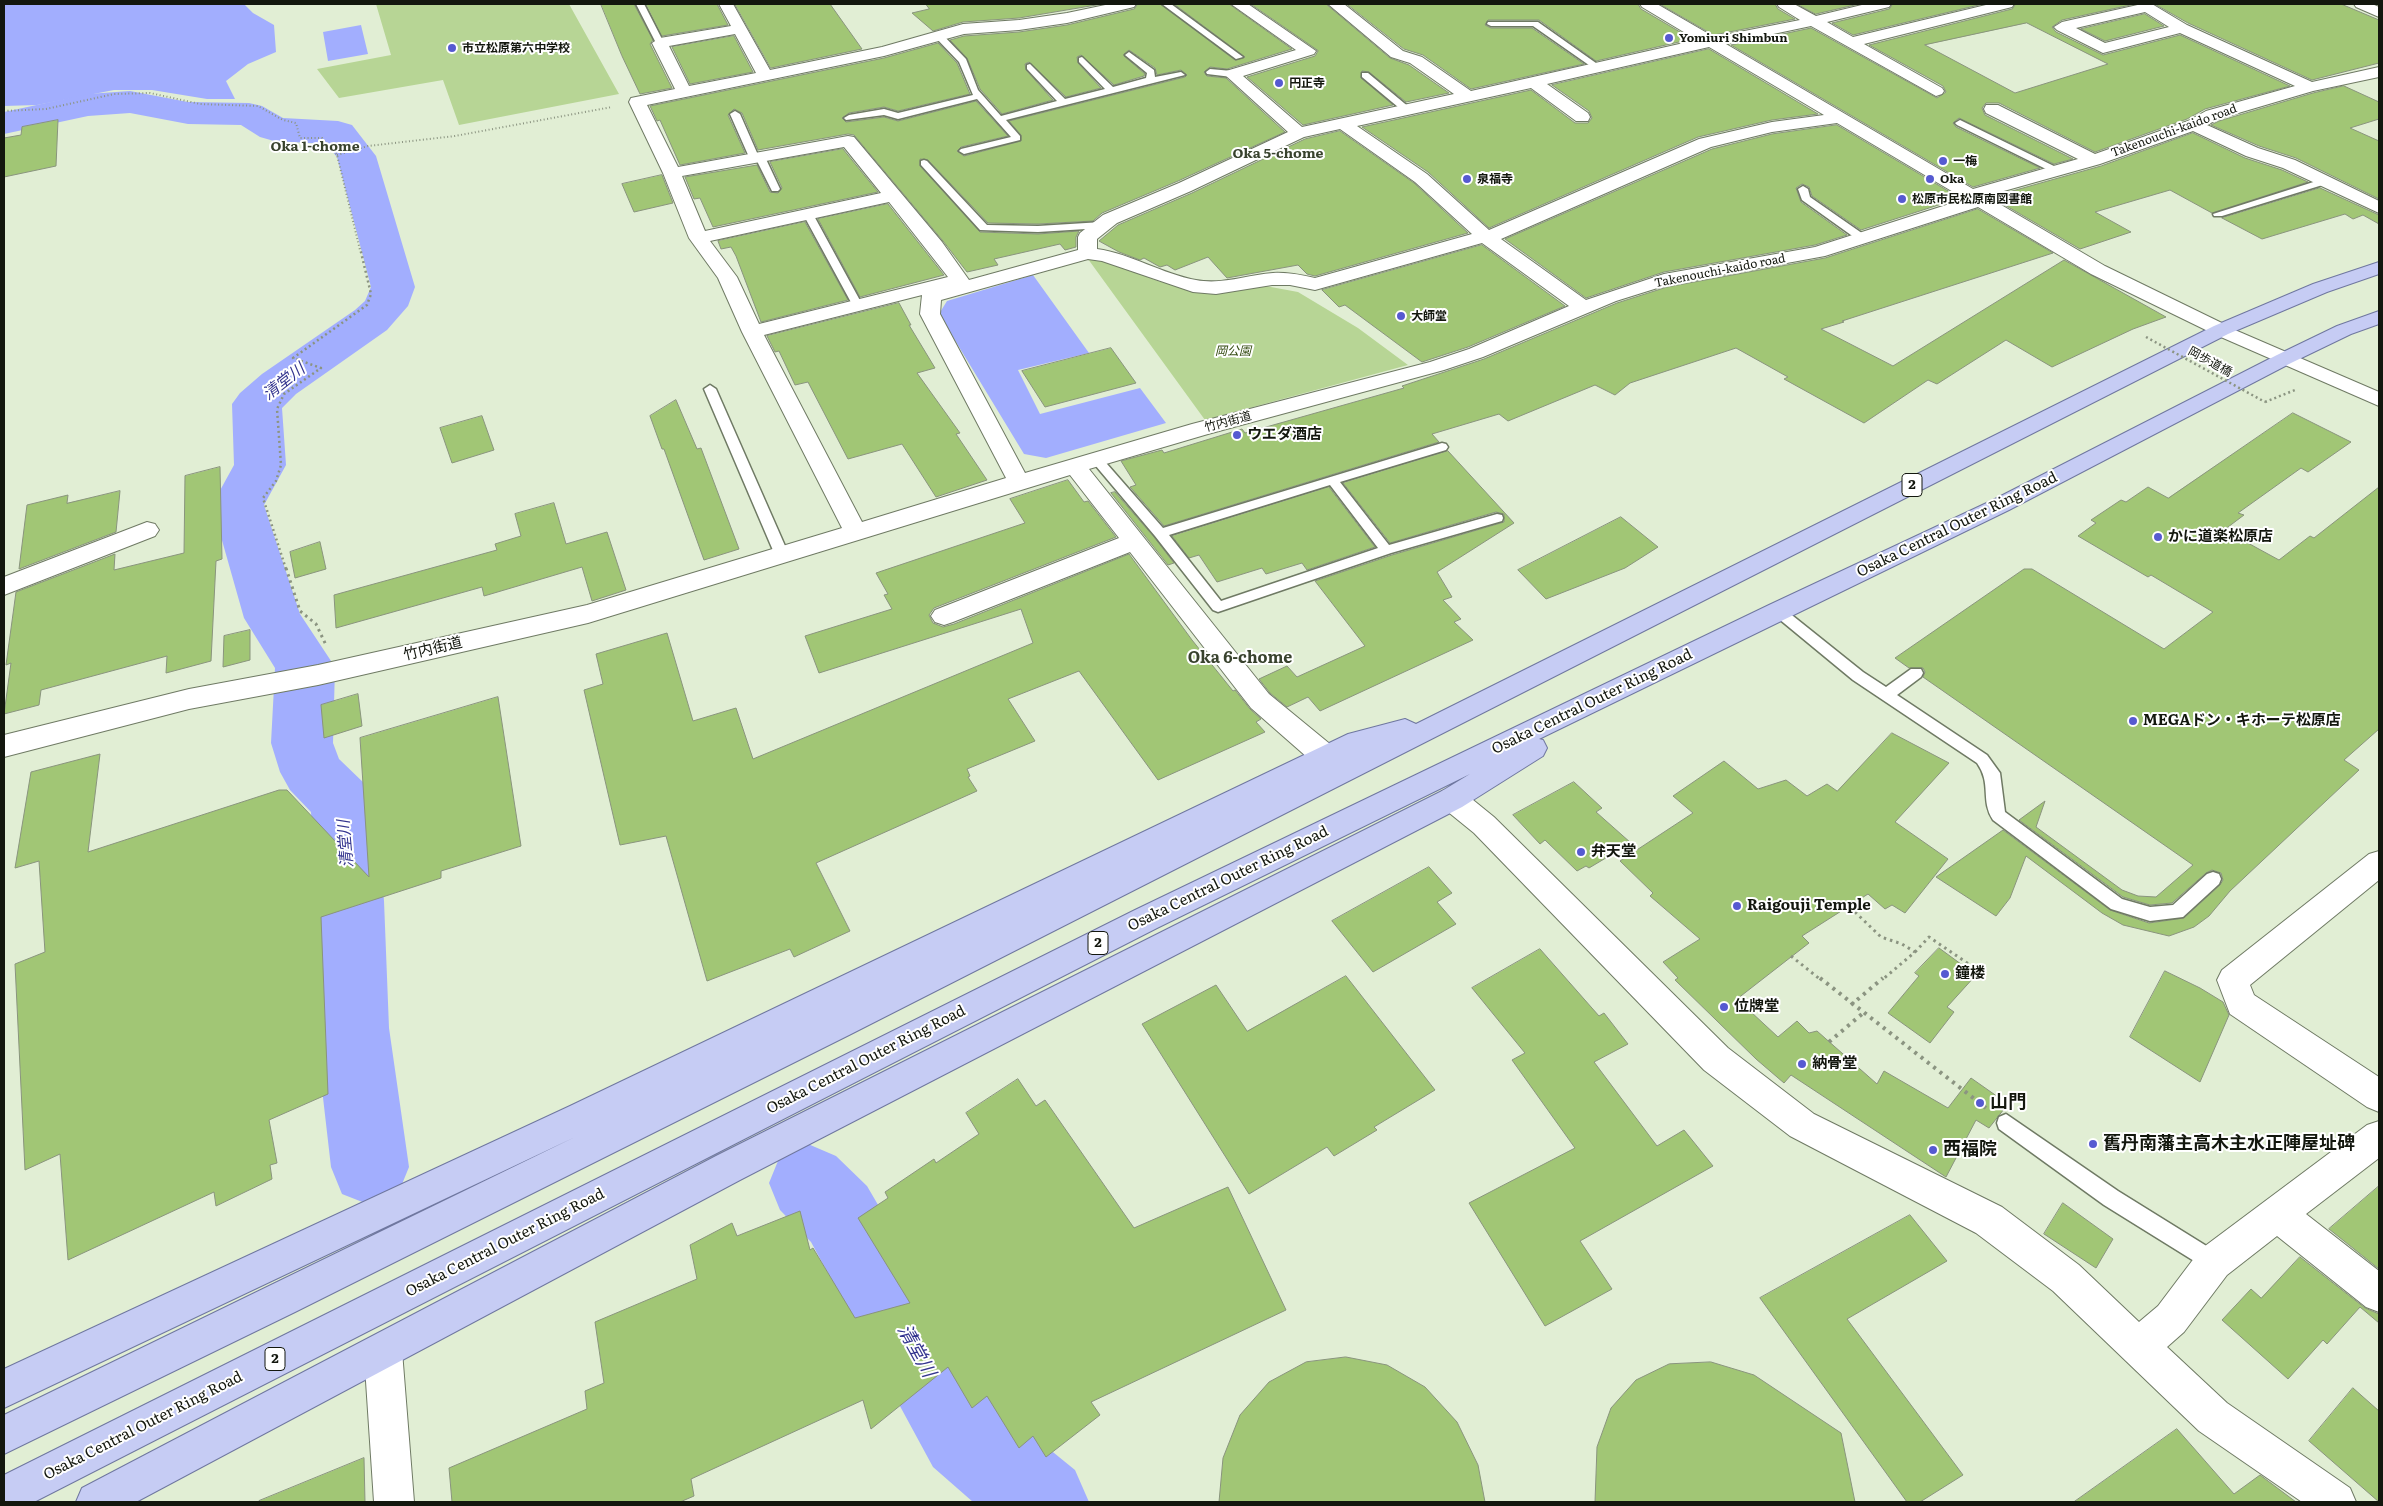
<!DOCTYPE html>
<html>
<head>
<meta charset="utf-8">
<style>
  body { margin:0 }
  #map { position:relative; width:2383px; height:1506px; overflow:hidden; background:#e1eed4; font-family:Literata,serif }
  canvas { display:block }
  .frame { position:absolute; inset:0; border:5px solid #13170e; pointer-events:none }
</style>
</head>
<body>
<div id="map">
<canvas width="2383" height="1506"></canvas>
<div class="frame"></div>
</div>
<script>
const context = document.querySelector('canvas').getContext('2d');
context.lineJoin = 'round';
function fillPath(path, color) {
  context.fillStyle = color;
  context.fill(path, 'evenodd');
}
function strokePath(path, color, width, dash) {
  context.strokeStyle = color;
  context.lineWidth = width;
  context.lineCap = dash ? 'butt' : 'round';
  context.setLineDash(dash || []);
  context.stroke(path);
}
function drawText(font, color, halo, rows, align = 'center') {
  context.font = font + ' Literata,"Noto Sans JP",serif';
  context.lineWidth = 4;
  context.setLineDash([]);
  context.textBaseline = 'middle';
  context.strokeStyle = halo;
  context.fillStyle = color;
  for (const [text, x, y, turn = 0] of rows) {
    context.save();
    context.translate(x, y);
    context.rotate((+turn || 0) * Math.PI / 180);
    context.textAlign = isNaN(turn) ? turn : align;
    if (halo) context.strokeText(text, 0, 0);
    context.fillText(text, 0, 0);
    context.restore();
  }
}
fillPath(new Path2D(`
  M376 4H569L619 94 459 125 443 80 339 98 317 69 391 55Z
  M1093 257 1158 281 1192 290 1260 285 1298 292 1358 328 1408 365 1205 420 1088 259Z`), '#b7d595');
fillPath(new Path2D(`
  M4 4H244L253 13 274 25 276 52 248 64 226 81 235 99H207L152 90H114L37 105 4 106Z
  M361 25 368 54 328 61 323 32Z
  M1033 275 1089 353 1018 370 1040 414 1140 388 1166 423 1046 458 1024 454 939 314 947 301Z`), '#a2aefe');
fillPath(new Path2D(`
  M130 91 188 102 249 103 262 106 283 118 338 121 352 125 376 156 415 287 408 306 387 330 296 394 282 408 286 465 264 505 300 614 335 667 333 743 339 759 366 785 375 803 384 901 389 1028 409 1167 398 1194 370 1205 342 1194 331 1167 315 1028 316 901 311 812 290 790 280 772 271 743 275 668 244 618 212 505 234 465 232 404 240 393 262 374 355 310 365 301 371 287 337 157 326 144 274 141 260 137 241 125 188 124 130 113 88 116 4 134V112L88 94Z
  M808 1144 836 1156 867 1186 995 1405 1075 1470 1089 1502H973L933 1467 811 1242 780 1210 769 1183 780 1156Z`), '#a2aefe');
const building = new Path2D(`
  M601 4H634L653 40 650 44 672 88 640 94 622 56Z
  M646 4H717L728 25 662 36Z
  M735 4H830L862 49 771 68Z
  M926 4H1102L1019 18 963 22 933 31 912 13 929 9Z
  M1138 4H1160L1235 60 1245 57 1174 4H1229L1292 49 1227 69 1210 67 1204 72 1207 76 1226 78 1285 132 1178 181 1102 213 1093 221 1038 224 988 223 928 160 920 159V166L980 232 1038 234 1079 231 1076 237V247L1065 250 1060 244 994 259 998 265 967 272 943 241 854 135 848 134 758 150 742 113 734 109 728 115 745 153 680 165 660 120 657 121 650 106 884 58 938 43 957 63 970 94 898 111 884 107 849 113 842 118 846 122 884 117 898 121 976 101 1008 136 961 147 957 151 964 156 1021 141V135L1009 121 1185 77 1187 75 1181 70 1157 75 1155 68 1129 50 1124 54V56L1145 74 1144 76 1114 85 1081 55 1077 57 1078 63 1101 88 1066 97 1029 62 1025 64 1026 70 1053 100 1002 114 980 89 967 58 950 40 964 36 1019 32 1067 25 1134 9Z
  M1251 4H1326L1390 58 1409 65 1449 93 1406 102 1369 72 1362 71 1361 78 1393 105 1303 125 1247 77 1315 56 1318 51Z
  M1347 4H1638L1641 9 1692 39 1596 61 1539 20H1488L1485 25 1491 28H1532L1584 64 1471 89 1423 55 1404 49Z
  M1660 4H1775L1778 9 1795 19 1714 35Z
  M1797 4H1859L1816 14Z
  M1893 4H1983L1853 35 1832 23 1889 9Z
  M2016 4H2135L2062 20 2052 27 2056 32 2103 55 2180 35 2290 86 2205 109 2187 119 2095 152 1999 103H1986L1982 108 1985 115 2073 159 2054 164 1959 118 1953 123 1956 127 2040 168 1973 187 1731 45 1811 28 1937 98 1946 92 1943 86 1869 45 2012 9ZM2027 23 2108 64 2015 93 1925 45Z
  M2155 4H2341L2379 20V63L2312 80 2188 23Z
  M2145 14 2164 26 2105 41 2081 29Z
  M734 36 753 72 690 84 672 47Z
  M1709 49 1818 114 1772 120 1698 137 1489 228 1428 172 1362 127 1531 90 1575 123H1588L1592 118 1589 111 1552 85Z
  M2344 86 2379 102V119L2350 128 2379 141V199L2296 158 2259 146 2211 125 2219 121 2313 93Z
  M58 120 56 166 4 177V138L21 135 22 127Z
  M1837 125 1960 198 1861 230 1812 196 1809 187 1802 184 1796 188 1801 202 1847 235 1815 245 1664 272 1586 298 1505 239 1712 149 1772 134Z
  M1340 131 1414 183 1468 233 1315 276 1307 274 1298 265 1227 278 1208 257 1175 270 1167 265 1160 267 1144 258 1140 260 1119 252 1099 241 1118 225 1192 193 1305 139Z
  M2193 133 2245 158 2282 170 2308 182 2212 213 2170 190 2095 212 2131 232 2080 249 1991 197 2101 166Z
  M843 149 878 192 713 227 700 198 694 199 685 177 757 165 770 192 778 193 782 188 770 162Z
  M662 175 673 203 634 212 622 184Z
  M2320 188 2379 215V224L2363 215 2353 219 2345 214 2262 239 2222 218Z
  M888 204 944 275 860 297 818 219Z
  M1978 209 2053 253 1842 321 1844 322 1821 329 1893 366 2064 260 2166 317 2133 329 2052 367 2006 340 1937 384 1928 380 1864 423 1784 379 1788 377 1736 348 1630 383 1615 395 1595 385 1508 421 1499 414 1432 434 1439 442 1164 526 1130 487 1136 485 1121 461 1162 450 1164 453 1242 429 1245 433 1404 388 1402 386 1484 359 1617 303 1667 287 1825 258Z
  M805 222 848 300 761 322 736 256 731 247 721 249 718 241Z
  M1482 245 1565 306 1468 347 1422 362 1345 305 1339 307 1322 290Z
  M899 303 911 325H909L935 368 917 373 960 433 956 434 987 480 936 497 902 444 848 459 808 382 795 385 779 351 775 352 767 336Z
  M1111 348 1136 383 1045 407 1022 371Z
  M676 400 697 449 701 448 739 549 704 560 664 449H662L650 416Z
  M2293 413 2351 442 2308 472 2301 468 2238 513 2244 515 2224 530 2279 560 2310 536 2314 538 2379 487V729L2344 760 2359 770 2230 891 2209 916 2194 927 2169 936 2123 925 2102 913 2026 856 2010 898 1996 916 1936 877 2003 830 2110 910 2149 923 2184 918 2220 885 2223 880 2221 873 2212 870 2206 873 2172 903 2150 905 2123 897 2019 820 2045 801 2036 827 2122 890 2138 896 2156 897 2193 865 1923 677 1925 672 1923 668H1909L1895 658 2024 569H2032L2164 649 2213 612 2151 575 2148 577 2078 536 2096 523 2091 520 2121 500 2126 502 2148 487 2168 498Z
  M482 416 494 450 452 463 440 428Z
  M1448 451 1514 523 1437 572 1452 597 1443 600 1461 619 1454 622 1473 640 1320 711 1308 697 1287 707 1270 693 1259 679 1287 666 1297 677 1365 646 1315 581 1392 555 1504 522V514L1496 512 1390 543 1343 483Z
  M220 467 222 559 216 561 211 661 166 673 167 656 41 690 39 705 4 714 11 663 6 665 16 592 115 554 114 570 184 553 185 476Z
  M1068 480 1084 502 1088 501 1116 537 934 608 929 615 933 623 943 627 954 624 1129 554 1192 640 1233 691 1235 690 1250 709 1261 719 1256 722 1265 732 1158 780 1079 671 1008 699 1035 741 967 769 970 776 968 777 977 791 816 863 850 931 794 957 790 949 707 981 666 836 620 845 584 690 603 684 596 654 667 633 693 721 736 708 753 759 1033 643 1021 609 819 673 805 636 892 609 884 595 888 594 876 573 1025 523 1010 499Z
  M1329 487 1375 547 1307 570 1302 563 1266 574 1262 568 1217 582 1199 555 1189 558 1172 536Z
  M120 491 116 532 19 569 27 505 68 495 67 503Z
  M1115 492 1154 537 1174 563 1168 565 1111 493Z
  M554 503 566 544 607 532 626 590 592 601 582 567 484 596 482 587 336 628 334 595 497 550 495 544 521 536 515 514Z
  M1621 517 1658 547 1625 568 1546 599 1518 570Z
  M320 542 326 569 295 578 290 552Z
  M250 630V660L223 667 224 636Z
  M358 694 362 726 324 738 321 705Z
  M498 697 521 846 441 871V878L321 917 328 1094 269 1120 277 1163 270 1165 272 1179 216 1206 214 1192 68 1260 60 1154 25 1170 15 964 45 952 39 861 15 868 31 772 100 754 88 852 279 790H287L369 877 360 738Z
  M1892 733 1949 763 1895 822 1948 859 1905 913 1892 905 1885 909 1868 894 1802 936 1809 943 1737 999 1778 1037 1797 1021 1809 1033 1817 1031 1877 1084 1884 1071 1948 1108 1971 1078 2008 1104 1989 1128 1976 1120 1946 1177 1791 1075 1784 1083 1756 1059 1675 980 1678 978 1663 962 1700 939 1650 896 1653 893 1620 861 1693 813 1673 796 1724 761 1758 789 1786 780 1807 796 1827 784 1837 791Z
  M1574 782 1602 808 1596 812 1631 843 1589 868 1586 866 1577 871 1545 840 1540 844 1513 815Z
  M1429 867 1452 893 1437 902 1456 924 1373 972 1332 921Z
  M1939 948 1976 975 1947 1007 1954 1012 1930 1043 1888 1013 1919 976 1915 973Z
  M1540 949 1599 1016 1604 1013 1628 1044 1594 1062 1657 1146 1684 1130 1713 1166 1580 1241 1612 1289 1545 1326 1469 1203 1575 1148 1512 1060 1525 1053 1472 988Z
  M2165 971 2200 988 2223 1002 2229 1015 2200 1082 2130 1037Z
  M1346 976 1435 1090 1374 1127 1377 1130 1334 1156 1327 1147 1249 1194 1142 1024 1216 985 1247 1031Z
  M1018 1079 1036 1106 1045 1100 1134 1228 1228 1187 1286 1310 1091 1402 1100 1415 1046 1457 1033 1436 1019 1448 987 1396 972 1408 948 1367 871 1429 863 1400 691 1479 694 1496 680 1502H452L449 1468 587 1409 585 1391 604 1383 595 1322 697 1279 690 1245 732 1223 737 1236 800 1211 810 1250 813 1248 855 1318 910 1303 858 1218 888 1198 885 1192 934 1159 936 1163 979 1134 966 1113Z
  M2379 1186V1269L2329 1229Z
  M2063 1203 2113 1239 2096 1268 2044 1234Z
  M1910 1215 1947 1261 1847 1319 1963 1475 1920 1502H1907L1760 1298Z
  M2300 1257 2365 1308 2379 1314V1323L2360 1307 2327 1344 2323 1340 2288 1379 2222 1320 2251 1289 2261 1298Z
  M1346 1357 1387 1365 1425 1387 1457 1422 1478 1465 1485 1502H1219L1223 1458 1240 1415 1269 1382 1306 1362Z
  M1711 1362 1754 1375 1841 1433 1855 1502H1595L1597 1447 1611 1408 1636 1380 1669 1364Z
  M2353 1388 2379 1411V1502L2309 1441Z
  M2177 1429 2234 1494 2260 1475 2296 1502H2074Z
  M364 1458 365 1502H259V1501Z`);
fillPath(building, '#a1c675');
strokePath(building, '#89947d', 1);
const lane = new Path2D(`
  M636 4H644L664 43 663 45 656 43Z
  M1162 4H1171L1243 57 1236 59Z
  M1488 22H1538L1603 68 1596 70 1533 26H1491L1487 24Z
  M936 34H942L966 59 978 90 1001 116 1057 101 1027 69V65L1030 64 1065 99 1105 89 1079 62V58L1082 57 1113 87 1146 78 1147 73 1125 55 1129 52 1154 70 1155 77 1181 72 1185 75 1006 120 1020 136V140L964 154 959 151 961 149 1011 137 977 99 898 119 884 115 846 120 844 118 849 115 884 109 898 113 973 95 959 62 936 38Z
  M1210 69 1232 71 1236 74 1232 77 1207 74 1206 72Z
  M1362 73H1368L1410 108V112H1404L1362 77Z
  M735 111 740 114 758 155 765 157 780 189 778 191H772L756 159 749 157 730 114Z
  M1960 120 2060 169 2062 171 2054 173 1957 125 1955 123Z
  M924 160 927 161 987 225 1038 226 1102 222 1107 225 1102 228 1038 232 980 230 921 165V161Z
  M2326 178 2329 179V183L2222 216H2214L2213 214Z
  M1803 186 1808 189 1810 197 1866 236V240H1858L1802 200 1798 189Z
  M808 211 813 214 863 306 862 308 858 309 853 306 803 214Z
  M710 385 716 389 789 555 787 558 782 559 775 555 704 389Z
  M1442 443 1446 444 1448 447 1446 450 1340 482 1389 545 1497 514 1502 515 1503 518 1502 521 1391 553 1218 612 1213 610 1155 536 1090 459 1096 455 1100 456 1163 528ZM1330 485 1378 548 1221 601 1169 535Z
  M1778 606 1783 608 1863 672 1886 687 1911 669H1921L1923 673 1921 677 1897 695 1987 755 2000 773 2005 812 2122 899 2150 907 2173 905 2207 874 2213 872 2219 874 2221 879 2219 884 2183 917 2150 921 2111 909 1993 820C1980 800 1992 784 1977 763L1853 680 1773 614 1771 611Z
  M2006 1114 2118 1191 2221 1255 2224 1262 2221 1269 2214 1272 2207 1269 2104 1205 1999 1129 1997 1123 1999 1117Z`);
const street = new Path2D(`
  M719 4H733L770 70 882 47 963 24 1019 20 1067 13 1110 4H1136L1134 7 1067 23 1019 30 964 34 884 56 647 105 678 167 848 136 854 137 942 242 969 280 1078 250V237L1080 233 1103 215 1179 183 1288 132 1224 74 1226 71 1296 50 1231 4H1248L1316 51 1314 54 1243 76 1302 127 1454 94 1410 63 1391 57 1328 4H1344L1403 51 1422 57 1471 91 1697 40 1642 7 1640 4H1657L1714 37 1800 20 1779 7 1777 4H1794L1816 16 1866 4H1891L1889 7 1827 22 1853 37 1990 4H2014L2012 7 1864 44 1942 88 1944 91 1942 94 1936 96 1811 26 1726 44 1973 189 2078 159 1986 113 1984 109 1986 105H1998L2095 154 2188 121 2206 111 2295 86 2180 33 2103 53 2057 30 2054 27 2062 22 2142 4H2152L2187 25 2312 82 2379 67V77L2313 91 2218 119 2207 125 2258 148 2295 160 2379 201V213L2283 168 2246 156 2193 131 2100 164 1986 196 2105 266 2228 326 2231 330 2228 334 2221 336 2214 334 2091 274 1978 207 1825 256 1667 285 1616 301 1483 357 1444 370 1208 434 1089 469 1269 694 1336 749 1340 757 1336 765 1326 768 1316 765 1251 708 1130 552 953 622 944 625 935 622 931 616 935 610 1119 538 1070 475 588 623 318 685 189 709 4 757V735L189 689 318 665 587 605 842 528 742 332 718 278 689 238 663 173 629 102 631 98 675 89 652 43 660 38 731 26ZM2145 12 2169 27 2105 43 2076 28ZM735 34 756 73 689 86 669 46ZM1709 47 1824 115 1772 122 1699 139 1489 230 1427 174 1357 126 1531 88 1576 121H1588L1590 117 1588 113 1547 84ZM1837 123 1965 199 1815 247 1664 274 1586 300 1501 239 1711 147 1772 132ZM1340 129 1415 182 1472 234 1315 278C1301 275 1287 272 1273 273 1247 275 1222 285 1196 280 1162 274 1132 254 1097 249V239L1117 223 1191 191 1304 137ZM844 147 881 193 705 231 682 176ZM889 202 948 277 759 324 737 277 710 241ZM1482 243 1569 306 1469 349 1430 362 1192 424 1025 473 940 314 941 300 1088 259 1102 261 1193 292 1216 294 1272 285H1290L1315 290ZM922 295 920 314 1006 478 862 522 764 335Z
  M2354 4H2372L2379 7V17L2356 7Z
  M147 522 155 524 159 530 155 536 4 595V577Z
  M1452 788 1462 791 1494 817 1728 1048 1814 1114 2002 1207 2079 1265 2139 1322 2158 1306 2201 1249 2367 1125 2379 1121V1158L2306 1214 2379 1271V1312L2366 1307 2277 1236 2227 1275 2184 1332 2167 1347 2227 1403 2350 1488 2356 1502H2302L2199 1431 2053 1291 1976 1233 1790 1136 1704 1070 1474 833 1442 807 1438 799 1442 791Z
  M2379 851V880L2250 985 2254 995 2379 1077V1112L2367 1107 2230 1014 2217 980 2222 970 2369 854Z
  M383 1332 396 1338 402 1351 414 1502H374L364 1351 370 1338Z`);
const secondary = new Path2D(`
  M2221 324 2379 392V406L2214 334 2211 330 2214 326Z`);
const primary = new Path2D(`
  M2379 262V274L2327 292 2228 334 849 1035 295 1312 4 1454V1415L575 1137 4 1408V1369L570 1106 1348 734 1405 719 1416 724 2214 326 2313 284Z
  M2379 311V324L2351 334 2291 363 2009 510 1539 739 1543 740 1547 748 1543 756 1462 807 740 1180 136 1502H76L82 1488 716 1156 1442 791 1470 774 1157 928 34 1502H4V1475L1135 910 1769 605 1993 500 2277 355 2337 326Z`);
strokePath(lane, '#6f7a64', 3);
strokePath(street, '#6f7a64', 2);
strokePath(secondary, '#6f7a64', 2);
strokePath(primary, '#6f779f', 2);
strokePath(new Path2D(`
  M4 111 46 109 114 94 150 93 200 104 258 106 283 120 296 123 300 138H322L337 155 360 250
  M337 155 368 146 455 136 612 107`), '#8b9481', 2, [1, 2.5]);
strokePath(new Path2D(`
  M2265 402 2295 390
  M286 569 263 498 276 481 281 465 277 409 284 394 321 368 293 358 367 305 371 294 360 248`), '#8b9481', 2.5, [2, 3]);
strokePath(new Path2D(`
  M286 568 300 611 316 624 326 645
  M1855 912 1881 937 1902 944 1915 952 1882 980
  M1915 952 1929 937 1979 971
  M1791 956 1821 980`), '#8b9481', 3, [2.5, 4]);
strokePath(new Path2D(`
  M1820 978 1986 1108
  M1851 1005 1883 978
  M1829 1042 1862 1014`), '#8b9481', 4, [3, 5]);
fillPath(lane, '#fff');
fillPath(street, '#fff');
fillPath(secondary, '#fff');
fillPath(primary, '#c6ccf4');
strokePath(new Path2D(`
  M2146 337 2265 402`), '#8b9481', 2.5, [2, 3]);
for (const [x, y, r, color] of [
  [1669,38,5,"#565ad1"],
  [452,48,5,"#565ad1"],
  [1279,83,5,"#565ad1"],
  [1943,161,5,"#565ad1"],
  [1467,179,5,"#565ad1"],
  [1930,179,5,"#565ad1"],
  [1902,199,5,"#565ad1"],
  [1401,316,5,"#565ad1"],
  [1237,435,5,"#565ad1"],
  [2158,537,5,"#565ad1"],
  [2133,721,5,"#565ad1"],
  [1581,852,5,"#565ad1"],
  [1737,906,5,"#565ad1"],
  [1945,974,5,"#565ad1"],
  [1724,1007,5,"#565ad1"],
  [1802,1064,5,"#565ad1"],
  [1980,1103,5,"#565ad1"],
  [2093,1144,5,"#565ad1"],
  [1933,1150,5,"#565ad1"]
]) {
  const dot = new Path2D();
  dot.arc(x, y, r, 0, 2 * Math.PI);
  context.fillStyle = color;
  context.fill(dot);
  strokePath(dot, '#fff', 2);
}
drawText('bold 12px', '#13170e', '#fff', [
  ["Yomiuri Shimbun",1679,38],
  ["市立松原第六中学校",462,48],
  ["円正寺",1289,83],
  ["一梅",1953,161],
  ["泉福寺",1477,179],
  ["Oka",1940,179],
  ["松原市民松原南図書館",1912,199],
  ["大師堂",1411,316]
], 'left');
drawText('12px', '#13170e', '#fff', [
  ["Takenouchi-kaido road",2174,131,-20],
  ["Takenouchi-kaido road",1720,271,-11],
  ["岡歩道橋",2210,362,29],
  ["竹内街道",1228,422,-15]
]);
drawText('italic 12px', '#32490f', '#fff', [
  ["岡公園",1233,351]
]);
drawText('bold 14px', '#38422d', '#fff', [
  ["Oka 1-chome",315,147],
  ["Oka 5-chome",1278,154]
]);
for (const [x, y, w] of [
  [1912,485,20],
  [1098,943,20],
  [275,1359,20]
]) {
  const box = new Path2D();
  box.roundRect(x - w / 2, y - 11.5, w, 23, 4);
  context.fillStyle = '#fff';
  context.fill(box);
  strokePath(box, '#13170e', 1);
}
drawText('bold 14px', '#13170e', null, [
  ["2",1912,485],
  ["2",1098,943],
  ["2",275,1359]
]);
drawText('bold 15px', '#13170e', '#fff', [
  ["ウエダ酒店",1247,435],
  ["かに道楽松原店",2168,537],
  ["MEGAドン・キホーテ松原店",2143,721],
  ["弁天堂",1591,852],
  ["Raigouji Temple",1747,906],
  ["鐘楼",1955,974],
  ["位牌堂",1734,1007],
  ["納骨堂",1812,1064]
], 'left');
drawText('15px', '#13170e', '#fff', [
  ["Osaka Central Outer Ring Road",1957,525,-26],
  ["竹内街道",433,649,-13],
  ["Osaka Central Outer Ring Road",1592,702,-26],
  ["Osaka Central Outer Ring Road",1228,879,-26],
  ["Osaka Central Outer Ring Road",866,1060,-27],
  ["Osaka Central Outer Ring Road",505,1243,-27],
  ["Osaka Central Outer Ring Road",143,1426,-27]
]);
drawText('italic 16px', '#34358f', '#fff', [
  ["清堂川",284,382,-38],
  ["清堂川",346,844,-95]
]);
drawText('bold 16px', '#38422d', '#fff', [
  ["Oka 6-chome",1240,658]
]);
drawText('bold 18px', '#13170e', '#fff', [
  ["山門",1990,1103],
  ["舊丹南藩主高木主水正陣屋址碑",2103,1144],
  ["西福院",1943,1150]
], 'left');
drawText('italic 19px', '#34358f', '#fff', [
  ["清堂川",916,1351,61]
]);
</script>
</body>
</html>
